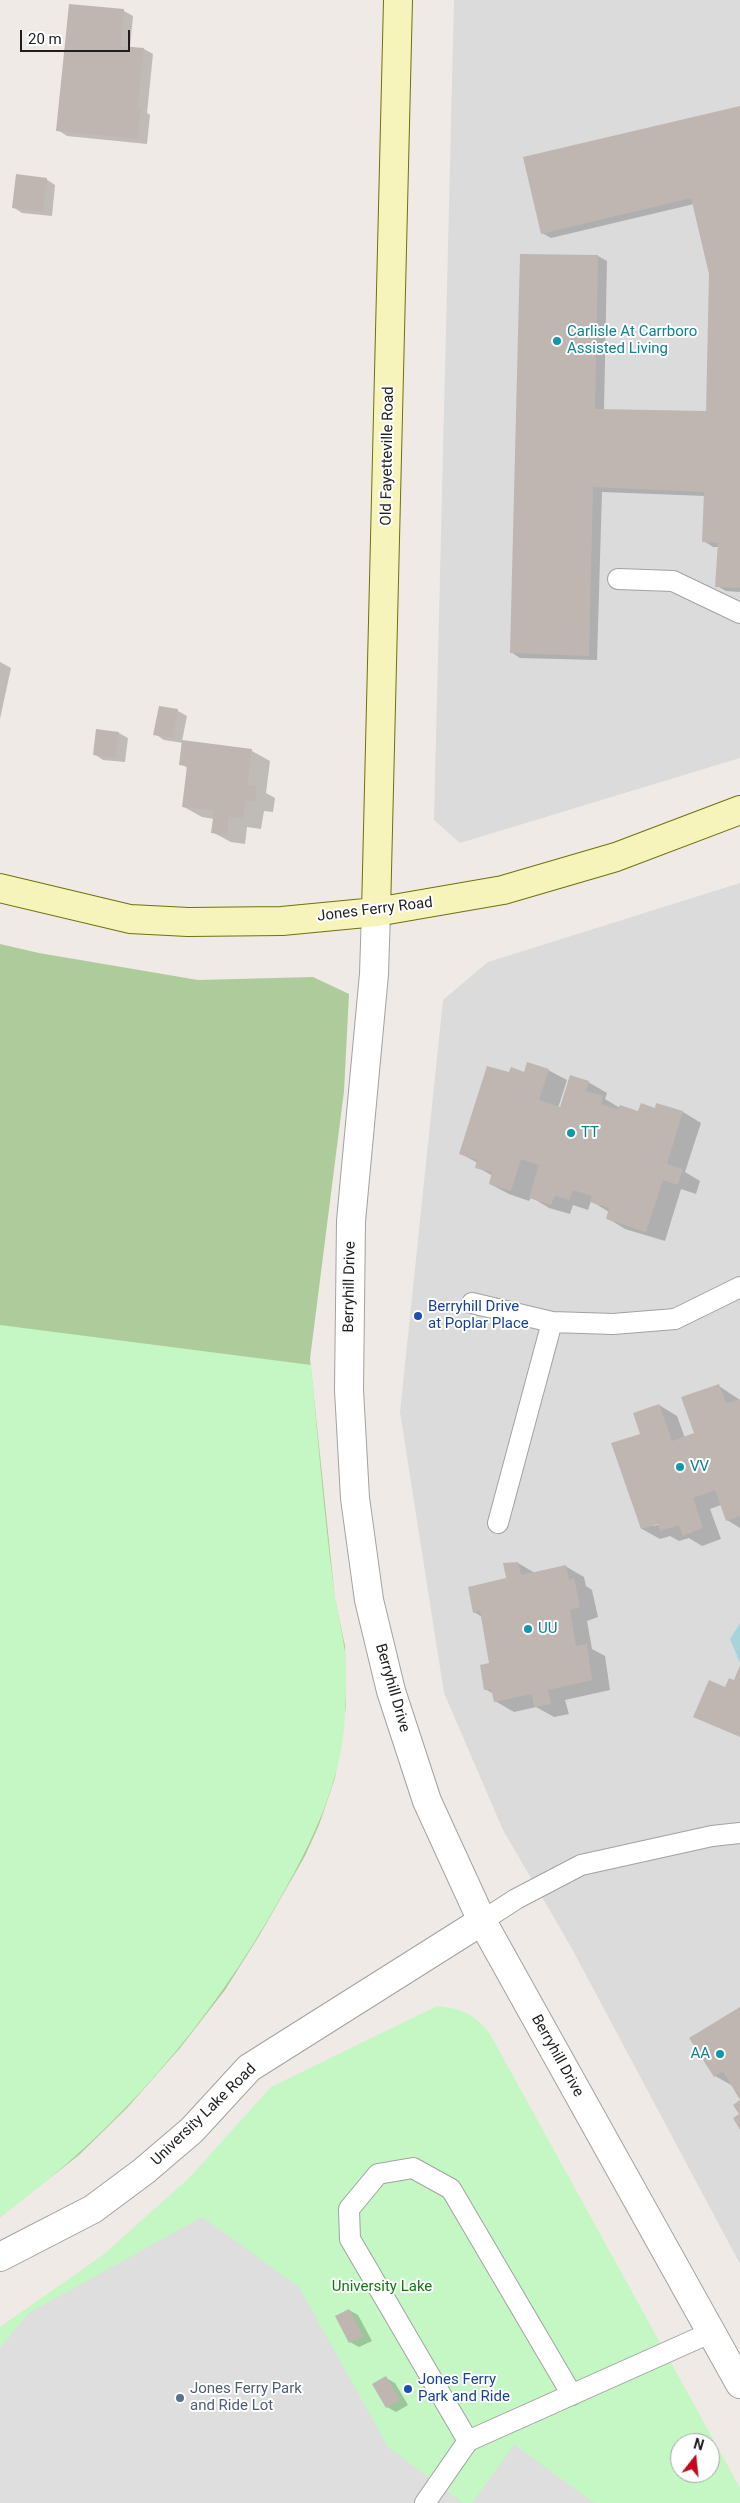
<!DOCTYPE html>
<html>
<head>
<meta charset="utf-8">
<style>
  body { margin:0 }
  #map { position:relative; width:740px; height:2503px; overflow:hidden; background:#efeae5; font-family:Roboto,sans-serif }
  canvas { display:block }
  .north { position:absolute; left:670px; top:2433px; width:50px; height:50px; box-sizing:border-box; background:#fff; border:1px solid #a5a5a5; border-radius:50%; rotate:16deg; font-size:14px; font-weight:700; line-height:20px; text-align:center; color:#1e1e1e }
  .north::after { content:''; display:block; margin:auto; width:18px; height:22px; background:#c3091b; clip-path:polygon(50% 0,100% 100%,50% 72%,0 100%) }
  .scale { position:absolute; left:20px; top:30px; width:110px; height:22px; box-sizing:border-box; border:2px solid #1e1e1e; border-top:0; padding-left:6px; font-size:15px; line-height:18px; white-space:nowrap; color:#1e1e1e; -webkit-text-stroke:4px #fff; paint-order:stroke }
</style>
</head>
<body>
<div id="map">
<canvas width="740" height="2503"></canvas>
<div class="north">N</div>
<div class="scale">20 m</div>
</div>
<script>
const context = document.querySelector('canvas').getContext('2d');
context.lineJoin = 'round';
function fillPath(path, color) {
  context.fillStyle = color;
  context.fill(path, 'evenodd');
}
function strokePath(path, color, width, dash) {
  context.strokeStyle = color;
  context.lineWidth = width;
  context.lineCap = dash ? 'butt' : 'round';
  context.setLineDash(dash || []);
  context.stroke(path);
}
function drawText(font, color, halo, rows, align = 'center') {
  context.font = font + ' Roboto,sans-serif';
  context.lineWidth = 4;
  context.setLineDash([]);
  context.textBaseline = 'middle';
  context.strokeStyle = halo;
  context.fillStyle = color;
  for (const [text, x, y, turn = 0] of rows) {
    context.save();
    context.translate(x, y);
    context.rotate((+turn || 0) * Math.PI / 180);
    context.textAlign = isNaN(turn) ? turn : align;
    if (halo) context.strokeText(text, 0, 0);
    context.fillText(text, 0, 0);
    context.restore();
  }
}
fillPath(new Path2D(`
  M454 0H740V758L460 843 434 820Z
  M740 883V2264L571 1947 503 1830 444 1693 400 1412 443 1000 488 962Z`), '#dcdbdb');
fillPath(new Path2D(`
  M0 944 39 953 198 980 313 977 349 994 344 1091 310 1359 335 1599 345 1646 346 1706 335 1778 319 1825 305 1856 259 1936 225 1990 180 2048 127 2108 79 2155 0 2217Z`), '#aecc9b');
fillPath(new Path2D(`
  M0 1325 311 1365C318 1439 324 1515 334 1589 337 1610 342 1631 345 1652 347 1673 346 1696 345 1716 342 1780 313 1840 282 1895 211 2023 118 2131 0 2217Z
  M437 2006C461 2008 476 2015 490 2034L740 2488V2503H0V2327L103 2255 190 2177 271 2087ZM680 2443H710V2473H680Z`), '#c4f7c4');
fillPath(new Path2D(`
  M202 2217 299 2287 388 2447 463 2503H0V2348L29 2313Z
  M514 2445H515L594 2503H472Z`), '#dedede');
fillPath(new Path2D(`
  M740 1623V1663L730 1639Z`), '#a7d4da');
fillPath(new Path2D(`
  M70 5 124 11 133 16 130 48 144 49 153 54 147 113 150 115 147 144 67 136 58 130Z
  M740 107V592L726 591 717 586 719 547H713L704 541 705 496 602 492 597 660 520 658 511 652 521 255 598 256 607 261 604 410 707 413 711 274 694 204 551 238 542 233Z
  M46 179 55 185 52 216 22 213 13 207Z
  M0 662 11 668 0 719Z
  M160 707 178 711 187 716 182 741 252 751 270 761 266 793 275 798 273 812 264 811 261 829 247 827 245 844 231 842 212 832 214 819 202 817 184 807 188 768 180 764 183 743 164 740 155 734Z
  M119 733 128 738 125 762 103 760 94 754Z
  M548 1070 567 1080 558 1108 561 1109 588 1082 607 1093 605 1099 620 1108 639 1113 656 1109 657 1104 683 1112 701 1123 685 1172 700 1181 696 1194 681 1189 665 1241 625 1229 607 1218 609 1212 591 1201 588 1210 573 1205 570 1214 549 1208 531 1197 529 1201 509 1194 490 1184 493 1176 477 1167 478 1163 461 1154 509 1074Z
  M719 1386 740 1400V1528L727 1520 721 1505 710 1509 721 1539 702 1546 689 1538 679 1541 670 1536 660 1539 642 1529V1435L659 1405 677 1416 685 1438 695 1434ZM664 1523 653 1526V1524Z
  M518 1563 535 1573 565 1566 584 1577 586 1586 592 1590 598 1617 587 1621 592 1649 605 1656 610 1690 565 1700 569 1714 554 1717 536 1707 514 1712 495 1701 494 1694 485 1689 491 1663 482 1617 474 1612 507 1579Z
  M740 2008V2097L733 2086 715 2076Z
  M349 2310 358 2315 372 2341 359 2347 350 2342Z
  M386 2378 395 2383 408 2405 396 2412 387 2407Z`), '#0003');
fillPath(new Path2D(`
  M69 4 124 9 121 46 144 48 138 108H141L138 139 56 131Z
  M740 106V588L715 587 718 543 702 542 704 492 593 487 589 656 510 653 520 254 598 255 595 409 706 411 709 274 691 198 541 234 523 157Z
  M16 174 47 178 43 212 12 208Z
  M159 706 178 709 173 738 153 735Z
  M96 729 119 732 116 758 93 755Z
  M182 740 252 749 248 785 257 786 255 802 246 801 243 819 229 817 227 835 211 833 214 811 182 807 187 766 179 765Z
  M527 1062 549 1069 539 1100 560 1107 570 1075 589 1081 586 1091 603 1096 601 1104 616 1109H618L620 1105 638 1111 641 1103 655 1108 656 1103 683 1111 667 1164 683 1169 678 1185 663 1180 646 1232 606 1219 609 1208 590 1202 592 1196 573 1190 569 1200 555 1196 551 1205 529 1198 539 1165 521 1159 511 1191 489 1184 492 1172 475 1168 477 1160 459 1154 487 1066 509 1072 511 1067 524 1072Z
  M719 1384 726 1403 740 1399V1516L726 1521 715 1490 693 1498 703 1528 683 1536 679 1525 660 1531 658 1524 641 1529 611 1443 640 1434 633 1413 659 1404 672 1441 694 1433 681 1397Z
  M518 1562 521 1575 566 1565 569 1580 574 1578 580 1607 570 1610 576 1646 587 1644 592 1680 548 1690 551 1704 534 1707 532 1694 494 1702 491 1689 484 1690 480 1665 489 1663 480 1611 473 1613 468 1587 506 1578 503 1563Z
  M740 1665V1737L693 1717 709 1680 725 1687 729 1678 734 1680Z
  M740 2007V2100L723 2071 714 2077 689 2038Z
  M740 2100V2130L733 2118 739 2114 733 2105Z
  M349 2309 363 2336 349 2343 335 2316Z
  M386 2376 400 2400 386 2408 372 2384Z`), '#bfb6b1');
const lane = new Path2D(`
  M618 579 673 581 740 613
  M472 1303 552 1322 613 1324 675 1319 740 1287
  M498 1523 552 1322
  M482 1921 516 1899 581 1865 712 1836 740 1833
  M468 2441 350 2239 349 2209 378 2174 413 2168 451 2189 572 2395
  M425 2503 468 2441 712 2332`);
const street = new Path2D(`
  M376 912 374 974 351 1221 349 1390 355 1498 369 1600 391 1691 427 1801 482 1921 740 2384
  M0 2257 93 2209 144 2171 192 2130 249 2068 482 1921`);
const secondary = new Path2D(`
  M0 888 130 919 188 922 282 921 376 912 503 890 616 857 740 810
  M376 912 398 0`);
strokePath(lane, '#a2a2a2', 22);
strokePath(street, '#a2a2a2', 30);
strokePath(secondary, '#6f710a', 30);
strokePath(lane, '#fff', 20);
strokePath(street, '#fff', 28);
strokePath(secondary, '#f7f4bb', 28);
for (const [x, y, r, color] of [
  [557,341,5,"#0f9aa8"],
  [571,1133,5,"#0f9aa8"],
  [418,1316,5,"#1a4fb4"],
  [680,1467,5,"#0f9aa8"],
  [528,1629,5,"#0f9aa8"],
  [720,2054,5,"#0f9aa8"],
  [408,2389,5,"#1a4fb4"],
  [180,2398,5,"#5c6f8a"]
]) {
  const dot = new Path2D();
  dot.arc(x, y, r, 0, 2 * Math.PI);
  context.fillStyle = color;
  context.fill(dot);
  strokePath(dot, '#fff', 2);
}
drawText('15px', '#0d838f', '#fff', [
  ["Carlisle At Carrboro",567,332],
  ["Assisted Living",567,349],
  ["TT",581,1133],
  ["VV",690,1467],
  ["UU",538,1629],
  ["AA",710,2054,"right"]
], 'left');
drawText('15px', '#1e1e1e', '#fff', [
  ["Old Fayetteville Road",388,456,-89],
  ["Jones Ferry Road",375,910,-7],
  ["Berryhill Drive",350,1287,-89],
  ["Berryhill Drive",392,1688,74],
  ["Berryhill Drive",557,2056,61],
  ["University Lake Road",204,2115,-44]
]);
drawText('15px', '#164399', '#fff', [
  ["Berryhill Drive",428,1307],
  ["at Poplar Place",428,1324],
  ["Jones Ferry",418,2380],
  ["Park and Ride",418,2397]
], 'left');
drawText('15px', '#127810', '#fff', [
  ["University Lake",382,2287]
]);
drawText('15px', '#4e5e75', '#fff', [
  ["Jones Ferry Park",190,2389],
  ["and Ride Lot",190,2406]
], 'left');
</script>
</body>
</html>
